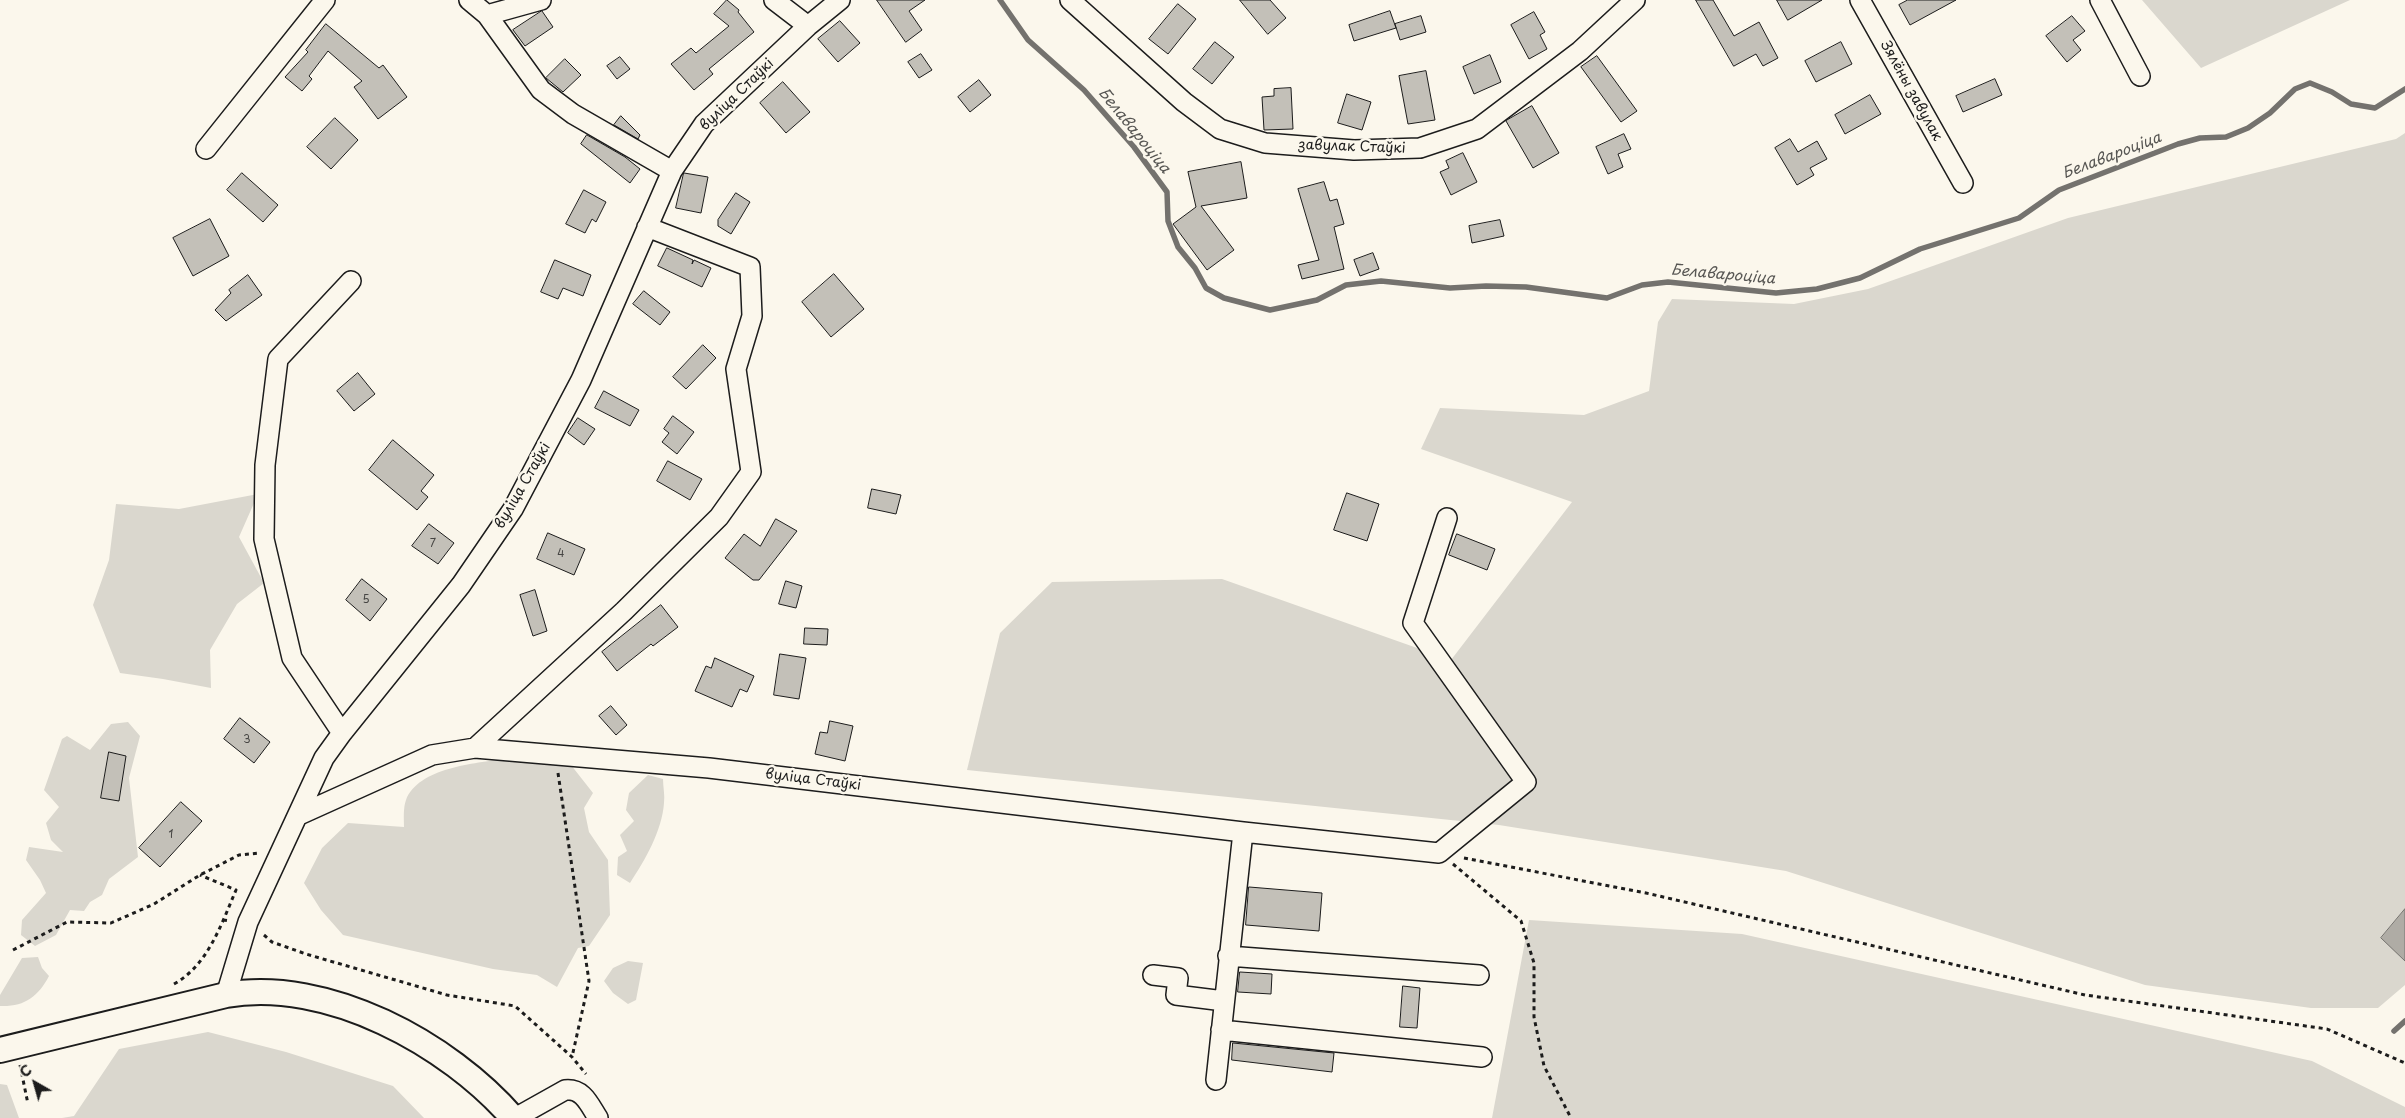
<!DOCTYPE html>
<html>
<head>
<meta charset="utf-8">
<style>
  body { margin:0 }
  #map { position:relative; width:2405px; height:1118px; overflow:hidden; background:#fbf7ec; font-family:"Playpen Sans",sans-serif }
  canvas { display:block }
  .north { position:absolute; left:10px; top:1058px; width:50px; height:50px; -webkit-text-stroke:4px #fbf7ec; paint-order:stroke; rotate:322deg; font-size:14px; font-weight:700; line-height:20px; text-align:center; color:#1c1c1c }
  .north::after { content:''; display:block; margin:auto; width:18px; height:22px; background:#1c1c1c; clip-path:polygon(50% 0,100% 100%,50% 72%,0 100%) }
</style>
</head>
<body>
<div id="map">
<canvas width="2405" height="1118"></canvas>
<div class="north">С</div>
</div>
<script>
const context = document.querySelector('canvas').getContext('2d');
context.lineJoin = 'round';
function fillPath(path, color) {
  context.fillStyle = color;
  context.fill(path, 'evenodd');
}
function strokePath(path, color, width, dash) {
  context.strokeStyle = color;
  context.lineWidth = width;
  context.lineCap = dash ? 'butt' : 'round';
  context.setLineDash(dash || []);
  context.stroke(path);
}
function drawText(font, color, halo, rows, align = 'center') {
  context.font = font + ' "Playpen Sans",sans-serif';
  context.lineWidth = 5;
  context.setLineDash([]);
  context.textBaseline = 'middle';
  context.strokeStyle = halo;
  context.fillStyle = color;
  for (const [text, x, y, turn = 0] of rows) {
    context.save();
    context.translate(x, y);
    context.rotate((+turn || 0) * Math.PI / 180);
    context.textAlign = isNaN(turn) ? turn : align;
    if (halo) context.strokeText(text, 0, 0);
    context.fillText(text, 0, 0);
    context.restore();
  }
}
fillPath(new Path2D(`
  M2142 0H2350L2201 68Z
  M2405 133V985L2378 1008H2311L2145 985 1786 871 1499 825 967 770 1000 633 1052 582 1222 579 1451 660 1572 502 1421 449 1440 408 1584 415 1649 391 1658 322 1672 299 1794 304 1868 289 2068 218 2396 139Z
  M258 494 239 537 264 583 237 604 210 650 211 688 163 679 120 673 93 605 109 560 116 504 179 509Z
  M128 722 140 736 129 778 138 857 109 879 102 895 90 902 84 911 70 910 56 935 35 946 21 935 22 920 46 893 40 880 26 860 29 847 63 852 51 840 46 823 59 807 44 790 62 739 67 736 90 750 111 724Z
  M505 759 571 765 593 793 584 808 589 832 608 860 610 915 589 946 578 948 557 987 537 975 493 969 343 935 321 910 304 883 322 848 348 823 404 827C404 819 403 808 406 800 418 768 475 763 505 759Z
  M648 775 663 779C663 787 665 795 664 803 662 831 645 860 630 883L617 875 618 857 627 851 620 835 634 821 626 810 629 793Z
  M1529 920 1742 934 2312 1061 2405 1107V1118H1492Z
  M38 957 42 968 49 976C38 997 24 1007 0 1006V995L22 958Z
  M628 961 643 963 636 1000 628 1004 613 993 604 981 613 968Z
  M208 1032 286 1052 393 1086 424 1118H62L74 1116 119 1049Z
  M0 1084 7 1085 19 1118H0Z`), '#dad7ce');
const water = new Path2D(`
  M2405 909V961L2381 938Z`);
fillPath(water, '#afaca5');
strokePath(water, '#74726e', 1);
strokePath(new Path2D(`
  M1000 0 1028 40 1084 90 1134 147 1167 192 1168 221 1178 247 1195 268 1206 288 1224 298 1270 310 1317 300 1346 285 1381 281 1450 288 1486 286 1526 287 1607 298 1642 285 1668 282 1776 293 1817 289 1860 278 1920 249 2019 218 2059 190 2178 144 2200 138 2226 137 2248 128 2270 113 2295 89 2310 83 2332 92 2351 104 2375 108 2405 89
  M2394 1031 2405 1021`), '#74726e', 5.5);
const building = new Path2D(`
  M727 0 739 10 738 12 754 32 709 69 713 74 694 90 671 64 691 48 696 53 729 26 714 14Z
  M877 0H925L909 11 922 30 906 42Z
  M1240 0H1270L1286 18 1268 34Z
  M1696 0H1713L1734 36 1759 22 1778 58 1763 66 1756 54 1734 66Z
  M1777 0H1822L1788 20Z
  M1908 0H1956L1910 25 1899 5Z
  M1178 4 1196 19 1168 54 1149 39Z
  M542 11 553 27 525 46 513 30Z
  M1390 11 1396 28 1354 41 1349 25Z
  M1534 12 1545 32 1540 35 1547 49 1529 59 1511 25Z
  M1421 16 1426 32 1400 40 1395 24Z
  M2072 16 2085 31 2073 40 2081 50 2067 62 2046 36Z
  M840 21 860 43 838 62 818 39Z
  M326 24 379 68 383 65 407 97 378 119 354 87 362 81 328 51 309 76 312 79 302 91 285 77 308 52 306 50Z
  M1215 42 1234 57 1212 84 1193 69Z
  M1841 42 1852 64 1816 82 1805 61Z
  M921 54 932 70 919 78 908 62Z
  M1490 55 1501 82 1474 94 1463 67Z
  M1597 56 1637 111 1621 122 1581 67Z
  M620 57 630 69 617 79 607 66Z
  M565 59 581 75 563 92 546 78Z
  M1426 71 1435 120 1408 124 1399 76Z
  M1995 79 2002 95 1963 112 1956 96Z
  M979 80 991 95 970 112 958 97Z
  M783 82 810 112 786 133 760 103Z
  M1291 88 1293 129 1264 130 1262 97 1274 96V89Z
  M1347 94 1371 102 1362 130 1338 123Z
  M1870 95 1881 114 1845 134 1835 115Z
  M1532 106 1559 153 1533 168 1506 121Z
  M621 116 640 135 638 139 614 125Z
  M335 118 358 140 331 169 307 147Z
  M1624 134 1631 149 1618 154 1623 167 1608 174 1596 147Z
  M587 135 625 157 640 169 630 183 581 144Z
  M1790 139 1798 152 1817 141 1827 159 1810 168 1814 175 1797 185 1775 148Z
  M1463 153 1477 182 1451 195 1440 172 1449 168 1446 161Z
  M1241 162 1247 198 1201 206 1234 250 1207 270 1173 224 1196 207 1188 172Z
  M242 173 278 205 263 222 227 190Z
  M684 173 708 177 701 213 676 208Z
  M1324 182 1330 201 1337 199 1344 224 1334 227 1344 269 1302 279 1298 265 1319 260 1298 189Z
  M584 190 606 202 596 222 592 219 585 233 566 224Z
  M736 193 750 202 731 234 718 226V220Z
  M210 219 229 256 193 276 173 238Z
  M1500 220 1504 236 1472 243 1469 226Z
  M667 248 693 260 692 264 694 260 711 268 702 287 658 266Z
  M1373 253 1379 269 1360 276 1354 260Z
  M555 260 591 275 583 296 563 288 558 299 541 292Z
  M834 274 864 309 831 337 802 302Z
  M248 275 262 295 226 321 215 310 231 293 229 290Z
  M644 291 670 312 660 325 633 304Z
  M703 345 716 358 686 389 673 377Z
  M358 373 375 394 354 411 337 391Z
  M604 391 639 410 630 426 595 408Z
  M673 416 694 432 677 454 662 442 669 433 664 429Z
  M578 418 595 429 584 445 568 433Z
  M393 440 434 475 421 491 428 497 417 510 369 470Z
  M668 461 702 479 690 500 657 481Z
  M872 489 901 495 896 514 868 508Z
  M1347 493 1379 504 1367 541 1334 530Z
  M776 519 797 531 759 580H753L725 558 744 534 760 546Z
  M429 524 454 543 438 564 412 546Z
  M548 533 585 549 574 575 537 559Z
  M1457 534 1495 549 1487 570 1449 555Z
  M362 579 387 599 370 621 346 600Z
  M786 581 802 586 796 608 779 604Z
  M535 590 547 631 533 636 520 595Z
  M661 605 678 627 653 646 651 644 617 671 602 652Z
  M805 628 828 629 827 645 804 644Z
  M780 654 806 658 799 699 774 695Z
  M715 658 754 676 747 692 740 689 732 707 695 691 706 666 711 668Z
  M611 706 627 725 616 735 599 716Z
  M240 718 270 742 254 763 224 739Z
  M830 721 853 726 845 761 815 754 820 732 827 733Z
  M109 752 126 756 119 801 101 798Z
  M181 802 202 821 160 867 139 848Z
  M1249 887 1322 893 1319 931 1246 925Z
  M1240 972 1272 974 1271 994 1238 992Z
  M1403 986 1420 988 1417 1028 1400 1027Z
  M1233 1043 1334 1053 1332 1072 1232 1060Z`);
fillPath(building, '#c3c0b8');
strokePath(building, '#1c1c1c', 1);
const minor = new Path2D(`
  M469 0 487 15 541 0
  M774 0 808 26
  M1070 0 1184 102 1220 129 1265 143 1354 150 1420 148 1477 129 1580 51 1635 0
  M1860 0 1963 183
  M2100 0 2140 76
  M487 15 541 90 573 114 672 171
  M206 149 325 0
  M342 733 292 658 264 539 265 465 278 359 351 281
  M475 748 624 611 719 517 751 472 736 369 752 316 750 267 647 227
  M299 815 432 755 475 748 709 768 1243 832 1439 853 1526 782 1413 623 1447 518
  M1228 956 1479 975
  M1153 975 1178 978 1176 995 1224 1001
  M226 995 248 922 324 758 342 733 461 585 513 509 581 380 672 171 704 124 808 26 840 0
  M1221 1030 1482 1057
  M1216 1080 1243 832
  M515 1118 565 1090C583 1088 589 1104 598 1118`);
const major = new Path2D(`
  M0 1050 226 995C327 977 449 1044 513 1118`);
strokePath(minor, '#1c1c1c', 22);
strokePath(major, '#1c1c1c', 28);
strokePath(new Path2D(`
  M558 773 589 981 572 1057
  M1464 858 1646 893 2085 995 2327 1029 2405 1063
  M1453 864 1521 921 1534 963V1017L1544 1066 1571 1118
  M223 920 230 921
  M264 935 272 942 306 954 447 995 515 1006 572 1057 586 1074
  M13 950 67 922 111 923 154 904 200 875 239 855 260 853
  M174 984C208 965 221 925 236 890L200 875
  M20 1065 28 1104`), '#1c1c1c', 3, [4, 4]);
strokePath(minor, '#fbf7ec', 19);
strokePath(major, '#fbf7ec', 24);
drawText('11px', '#464543', null, [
  ["7",433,544],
  ["4",561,554],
  ["5",366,600],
  ["3",247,740],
  ["1",171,835]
]);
drawText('14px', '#1c1c1c', '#fbf7ec', [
  ["Зялёны завулак",1911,91,61],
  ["вуліца Стаўкі",737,95,-44],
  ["завулак Стаўкі",1352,147,2],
  ["вуліца Стаўкі",523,486,-60],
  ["вуліца Стаўкі",813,780,7]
]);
drawText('italic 15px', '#575653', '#fbf7ec', [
  ["Белавароціца",1134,131,51],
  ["Белавароціца",2112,156,-21],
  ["Белавароціца",1723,275,5]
]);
</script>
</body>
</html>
